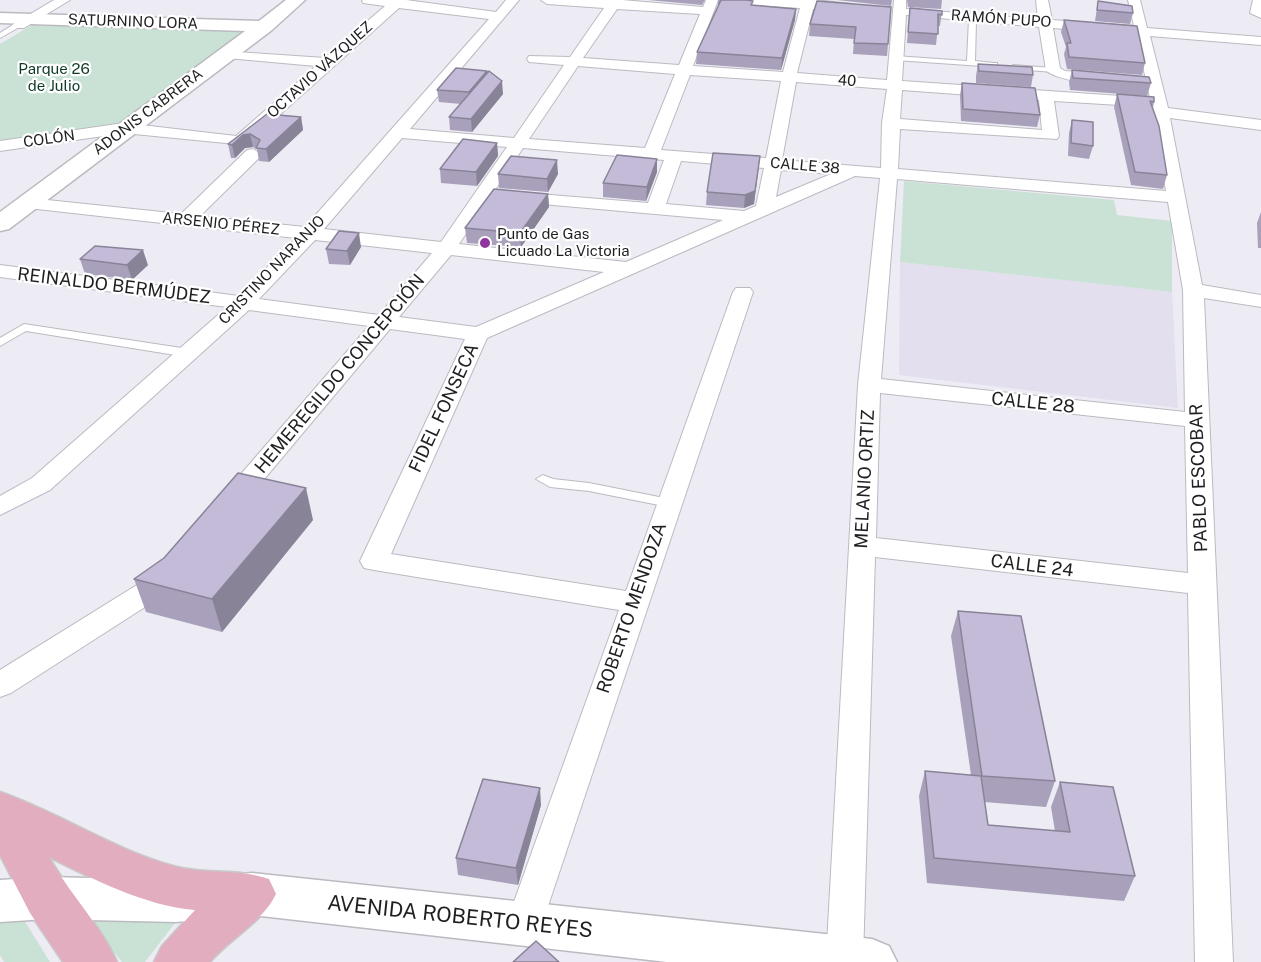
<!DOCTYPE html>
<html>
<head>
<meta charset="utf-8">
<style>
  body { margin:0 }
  canvas { display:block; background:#edebf3 }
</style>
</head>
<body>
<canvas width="1261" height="962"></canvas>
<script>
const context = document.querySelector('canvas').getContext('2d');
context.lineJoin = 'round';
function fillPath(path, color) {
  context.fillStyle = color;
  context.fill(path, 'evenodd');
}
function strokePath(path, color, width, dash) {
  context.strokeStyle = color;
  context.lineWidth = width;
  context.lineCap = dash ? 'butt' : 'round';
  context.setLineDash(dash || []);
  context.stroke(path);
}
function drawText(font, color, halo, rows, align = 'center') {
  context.font = font + ' "Public Sans",sans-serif';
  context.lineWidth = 4.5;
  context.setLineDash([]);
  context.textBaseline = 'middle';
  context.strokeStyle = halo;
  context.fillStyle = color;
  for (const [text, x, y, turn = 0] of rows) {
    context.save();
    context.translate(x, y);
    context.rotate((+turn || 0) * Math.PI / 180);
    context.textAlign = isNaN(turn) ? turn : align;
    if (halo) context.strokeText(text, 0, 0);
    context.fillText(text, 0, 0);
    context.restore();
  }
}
fillPath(new Path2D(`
  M900 262 1172 292 1178 408 899 375Z`), '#e3dfee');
fillPath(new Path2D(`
  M35 23 252 28 117 125 0 142V44Z
  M904 181 1114 200 1117 215 1172 221V292L900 262Z
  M185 910 145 962H122L82 913Z
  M19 912 50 962H4L0 955V915Z`), '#cae2d5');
const lane = new Path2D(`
  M989 16 991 17V19L976 21 975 61 994 63H997V67L895 60 891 58 895 56 967 61 969 19Z
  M16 23 23 25 0 38V33Z
  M1013 65 1053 68 1057 70 1053 72 1016 69H1013Z
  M24 324 188 349 194 353 188 357 26 331 0 346V338Z
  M543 475 553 479 589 483 669 499 676 503 669 507 589 491 550 487 536 479Z`);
const street = new Path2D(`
  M54 0H70L24 28H14L12 25Z
  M362 0H406L496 12 506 0H519L410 129 514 138 564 65 529 62 527 59 529 56 570 57 604 8 547 4 541 0H622L703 7 706 0H718L693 66 783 72 800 8 741 4 735 0H815L851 4 856 5V11L813 9 797 73 887 80 894 0H906V9L1038 19 1036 0H1048L1052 20 1134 26 1128 0H1140L1147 28 1261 37V45L1150 36 1168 108 1261 120V130L1170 118 1202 285 1261 295V307L1204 298 1233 962H1195L1188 593 875 557 863 959 862 962H826L858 385 880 178 855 176 487 338 391 554 626 591 733 292 736 288H750L753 292 538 936 525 941 512 936 506 924 619 610 374 570 364 568 360 561 465 339 390 329 240 508 231 510 222 508 218 502 222 496 369 326 249 310 50 490 0 515V496L32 478 227 307 0 277V265L239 296 296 238 28 208 22 207 19 203 22 199 28 198 181 214 247 150 253 149 261 154 259 158 200 216 305 227 489 19 399 8 246 145 124 133 0 151V141L124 123 236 136 316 66 227 58 220 54 222 51 325 58 385 6 363 3ZM617 9 700 14 679 65 583 58ZM906 15 1039 27 1046 70C1055 80 1102 88 1111 78L1104 74 1065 71 1060 68 1053 28 1136 35 1150 98 902 81ZM578 66 675 74 645 148 529 139ZM690 75 781 81 766 158 661 150ZM796 82 887 89 882 123 881 168 782 160ZM902 90 1039 100 1042 130 900 119ZM1054 101 1152 107 1166 191 898 169 900 129 1057 139 1059 136ZM402 138 507 147 441 242 324 229ZM523 148 664 160 648 203 514 192 505 197 508 201 723 220 626 262 459 244ZM681 161 764 168 756 206 744 211 666 204ZM781 170 831 174 776 197ZM897 179 1168 202 1183 290 1185 412 881 379ZM315 240 432 253 379 315 259 299ZM451 255 604 272 476 327 399 317ZM880 393 1185 426 1188 573 876 538Z
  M1253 0H1261V18L1250 13Z
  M168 566 178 569 182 576 173 589 11 693 0 697V670L153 575 158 569Z`);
const secondary = new Path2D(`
  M286 0H305L272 30 9 229 0 231V212L245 31 0 23V13L259 21Z
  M252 873 872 939 889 946 897 962H667L252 915 176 922 47 919 0 922V880L47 877 176 880Z`);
const primary = new Path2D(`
  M0 792C60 813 112 849 173 866 204 875 238 868 269 879L276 894C263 922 230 938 210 962H154L162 946 195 910C145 906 93 879 49 857 69 893 100 924 117 962H63L30 913 0 855Z`);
strokePath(lane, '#bcbac1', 2);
strokePath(street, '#bcbac1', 2);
strokePath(secondary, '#bcbac1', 3);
strokePath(primary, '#c9c9ca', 3);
fillPath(lane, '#fff');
fillPath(street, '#fff');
fillPath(secondary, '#fff');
fillPath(primary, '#e2adbe');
fillPath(new Path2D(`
  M648 0H705L702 5Z
  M718 0H749L753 1 752 5 796 9 795 20 781 70 696 64 697 52 718 6Z
  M837 0H892L891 6Z
  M907 0H942L941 9 908 7Z
  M817 1 888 44 887 56 853 54 854 39 809 36 810 24Z
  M1098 1 1133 13 1130 24 1095 21Z
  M910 8 942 11 940 26H938L936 45 907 43Z
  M1064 20 1145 63 1142 75 1067 69 1064 54 1066 47 1061 32Z
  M978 64 1033 75 1031 87 976 83V76Z
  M1072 70 1151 83 1147 96 1070 90 1069 82Z
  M487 71V74L503 94 472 132 450 130 449 117 461 104 439 102 437 90Z
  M962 83 1040 115 1037 127 961 121 960 95Z
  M1117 94 1154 102 1153 108 1167 175 1163 189 1131 185 1114 107Z
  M267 114 301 117 303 130 269 162 259 161 257 149 253 147 245 148 235 158H231L228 144Z
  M1072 120 1093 146 1089 159 1068 156 1069 133Z
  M497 143 498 156 477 186 441 183 440 169Z
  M760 156 754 204 744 208 706 205 707 192Z
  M657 172 646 201 603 197V183Z
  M498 174H558L548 192 499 188Z
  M548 194 549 207 521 247 467 243 465 228Z
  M1261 212V248H1258L1257 223Z
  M361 247 350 265 329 264 326 249Z
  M80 259 148 265 132 280 85 274Z
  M313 520 222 632 146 612 134 579Z
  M958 611 1055 781 1046 807 984 802 988 825 1055 831 1051 807 1060 782 1135 876 1124 901 927 883 919 796 925 771 971 775 951 636Z
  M541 805 518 885 458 875 456 858Z`), '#a9a1bb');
fillPath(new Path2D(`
  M796 9 795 20 781 70 782 58Z
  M487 71V83L470 105 469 92Z
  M502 81 503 94 472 132 471 119Z
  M301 117 303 130 269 162 266 149Z
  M250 134 253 147 245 148 235 158 232 145 243 135Z
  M497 143 498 156 477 186 476 172Z
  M760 156 754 204 744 208 745 195Z
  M657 159V172L646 201 647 187Z
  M557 160 558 174 548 192 547 179Z
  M548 194 549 207 521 247 520 233Z
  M359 233 361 247 350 265 347 251Z
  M143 250 148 265 132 280 127 265Z
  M306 488 313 520 222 632 212 599Z
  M540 788 541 805 518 885 516 868Z`), '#898398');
const building = new Path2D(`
  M721 0H747L753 1 751 5 796 9 782 58 697 52Z
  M817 1 891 7 888 44 854 43 856 27 810 24Z
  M1098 1 1132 6 1133 13 1097 10Z
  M910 8 942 11V15L938 14V34L908 32Z
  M1064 20 1137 26 1145 63 1069 57 1067 43H1071Z
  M978 64 1032 67 1033 75 979 71Z
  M456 68 487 71 469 92 437 90Z
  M1072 70 1149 77 1151 83 1073 78Z
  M489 71 502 81 471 119 449 117Z
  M962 83 1035 88 1040 115 963 109Z
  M1117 94 1154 97V102L1150 101 1159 126 1167 175 1135 172Z
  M267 114 301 117 266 149 256 148 260 140 250 134 243 135 232 145 228 144Z
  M1072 120 1093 122V146L1071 143Z
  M463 139 497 143 476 172 440 169Z
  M713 153 760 156 755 191 745 195 707 192Z
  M617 155 657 159 647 187 603 183Z
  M511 156 557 160 547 179 498 174Z
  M494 189 548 194 520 233 465 228Z
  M339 231 359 233 347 251 326 249Z
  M95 246 143 250 127 265 80 259Z
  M238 473 306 488 212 599 134 579 164 558Z
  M958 611 1021 616 1055 781 982 776Z
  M925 771 981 776 988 825 1070 832 1060 782 1113 787 1135 876 934 858Z
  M483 779 540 788 516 868 456 858Z
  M536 941 559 962H513Z`);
fillPath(building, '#c4bbd9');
strokePath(building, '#898398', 1.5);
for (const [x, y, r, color] of [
  [485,243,6,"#90349e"]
]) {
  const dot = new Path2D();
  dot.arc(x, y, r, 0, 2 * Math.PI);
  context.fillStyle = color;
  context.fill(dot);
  strokePath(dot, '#fff', 2);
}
drawText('15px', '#1f1e21', '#fff', [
  ["RAMÓN PUPO",1001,19,4],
  ["SATURNINO LORA",133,22,2],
  ["OCTAVIO VÁZQUEZ",320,70,-42],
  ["40",847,81,4],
  ["ADONIS CABRERA",148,112,-37],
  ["COLÓN",49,139,-8],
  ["CALLE 38",805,166,5],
  ["ARSENIO PÉREZ",221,224,6],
  ["CRISTINO NARANJO",272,270,-46]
]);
drawText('15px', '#0e3a28', '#fff', [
  ["Parque 26",54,69],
  ["de Julio",54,86]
]);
drawText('15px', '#1f1e21', '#fff', [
  ["Punto de Gas",497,234],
  ["Licuado La Victoria",497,251]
], 'left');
drawText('18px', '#1f1e21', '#fff', [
  ["REINALDO BERMÚDEZ",114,286,7],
  ["HEMEREGILDO CONCEPCIÓN",340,374,-50],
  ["CALLE 28",1033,403,6],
  ["FIDEL FONSECA",444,408,-65],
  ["PABLO ESCOBAR",1199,478,-92],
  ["MELANIO ORTIZ",865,479,-87],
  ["CALLE 24",1032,566,7],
  ["ROBERTO MENDOZA",632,608,-71]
]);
drawText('21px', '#1f1e21', '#fff', [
  ["AVENIDA ROBERTO REYES",460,917,6]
]);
</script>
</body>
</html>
